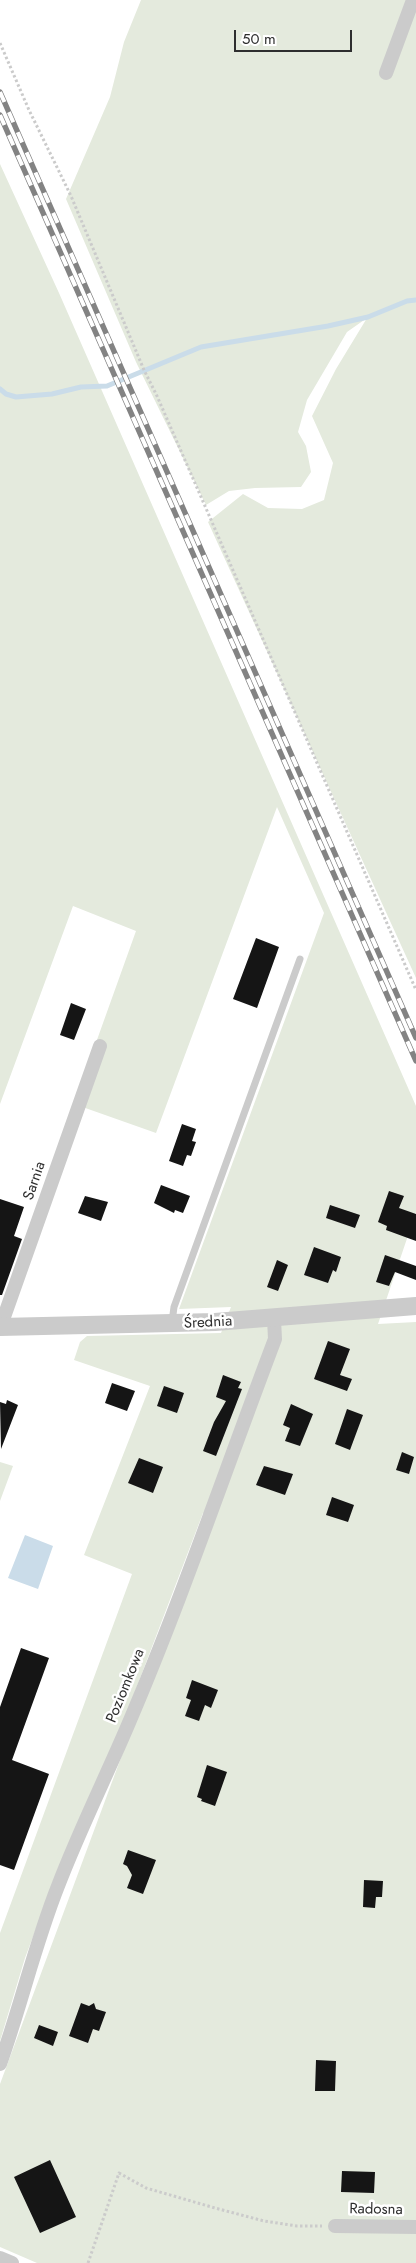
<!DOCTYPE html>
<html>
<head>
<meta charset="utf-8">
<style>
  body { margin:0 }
  #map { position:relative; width:416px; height:2263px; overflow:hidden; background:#fff; font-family:Jost,sans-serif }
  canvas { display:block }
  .scale { position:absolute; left:234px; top:30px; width:118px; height:22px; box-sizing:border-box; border:2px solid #2e2e2e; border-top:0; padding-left:6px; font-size:15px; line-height:18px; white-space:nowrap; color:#2e2e2e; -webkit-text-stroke:4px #fff; paint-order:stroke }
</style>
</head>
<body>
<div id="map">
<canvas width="416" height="2263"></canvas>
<div class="scale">50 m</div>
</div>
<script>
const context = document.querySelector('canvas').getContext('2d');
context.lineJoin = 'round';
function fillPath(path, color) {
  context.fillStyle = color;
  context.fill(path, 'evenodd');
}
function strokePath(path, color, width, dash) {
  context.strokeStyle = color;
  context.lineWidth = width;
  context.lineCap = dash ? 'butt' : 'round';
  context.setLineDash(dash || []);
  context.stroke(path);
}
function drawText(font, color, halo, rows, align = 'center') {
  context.font = font + ' Jost,sans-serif';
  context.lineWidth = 5;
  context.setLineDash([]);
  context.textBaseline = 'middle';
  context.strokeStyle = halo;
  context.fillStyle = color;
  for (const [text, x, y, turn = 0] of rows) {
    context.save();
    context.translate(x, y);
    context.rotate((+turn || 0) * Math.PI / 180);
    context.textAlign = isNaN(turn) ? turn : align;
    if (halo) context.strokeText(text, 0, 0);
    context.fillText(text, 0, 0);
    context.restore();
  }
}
fillPath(new Path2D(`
  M141 0H416V978L208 522 243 494 268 508 302 509 324 500 333 463 312 416 336 369 367 318 347 332 307 400 298 432 306 446 311 472 301 487 255 488 229 491 206 505 136 362 66 199 110 97 124 42Z
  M0 164 59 293 416 1106V1212L378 1324 416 1322V2263H37L0 2247V2084L132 1728 214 1516 203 1513 123 1723 57 1873 25 1958 0 2041V1933L132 1574 84 1555 150 1386 74 1360 80 1342 87 1336 221 1333 231 1307 179 1309 324 913 277 807 156 1133 74 1104 136 931 73 906 0 1104Z
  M0 1462 13 1466 0 1501Z`), '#e4eadd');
fillPath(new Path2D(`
  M25 1535 53 1546 38 1589 8 1578Z`), '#cadce9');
strokePath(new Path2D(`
  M0 389 6 394 16 397 52 394 81 387 107 386 201 347 328 326 368 317 407 301 416 300`), '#cadce9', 5);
fillPath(new Path2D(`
  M256 938 279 947 257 1008 233 999Z
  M71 1003 86 1009 74 1040 60 1035Z
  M182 1124 196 1129 192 1141 196 1142 191 1156 187 1155 183 1166 169 1161Z
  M161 1185 190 1196 183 1213 175 1210 174 1213 154 1203Z
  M389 1191 404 1196 399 1208 416 1214V1241L386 1230 387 1226 378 1222Z
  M85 1196 108 1202 101 1221 78 1213Z
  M0 1199 24 1207 14 1236 22 1239 2 1295H0Z
  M330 1205 360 1215 355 1228 326 1218Z
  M314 1247 341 1257 336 1272 333 1270 328 1283 304 1275Z
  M385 1255 416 1266V1280L395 1272 389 1286 376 1282Z
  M277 1260 288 1265 278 1291 267 1287Z
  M328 1341 350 1349 340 1375 352 1379 347 1391 314 1379Z
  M223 1375 241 1382 238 1388 242 1389 216 1456 203 1451 214 1422 226 1401 216 1397Z
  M112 1383 135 1391 127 1411 105 1403Z
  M164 1386 184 1393 177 1413 157 1406Z
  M7 1400 18 1405 1 1449 0 1402 6 1404Z
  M291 1404 313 1414 300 1446 285 1441 290 1428 283 1425Z
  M347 1409 363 1415 350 1450 335 1444Z
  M402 1452 414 1457 409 1474 396 1470Z
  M139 1458 163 1467 153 1493 128 1483Z
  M264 1466 293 1474 285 1495 256 1485Z
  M332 1497 354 1505 348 1522 326 1515Z
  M21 1648 49 1658 12 1760 49 1774 14 1870 0 1865V1707Z
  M192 1680 218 1690 211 1708 205 1705 199 1721 185 1716 191 1700 186 1698Z
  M207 1765 227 1772 215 1806 201 1801 202 1799 197 1797Z
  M128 1850 156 1860 143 1894 127 1888 132 1875 127 1866 123 1864Z
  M364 1880 383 1881 382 1897H376L375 1908 363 1907Z
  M81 2003 89 2006 94 2003 96 2009 106 2012 99 2031 93 2029 88 2043 69 2036Z
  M39 2025 58 2032 53 2046 34 2038Z
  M316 2060 336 2061 335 2091H315Z
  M50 2160 76 2217 40 2233 14 2177Z
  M342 2171 375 2172 374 2193 341 2192Z`), '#151515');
strokePath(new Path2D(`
  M0 43 29 110 71 196 144 370 157 396 416 990
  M88 2263 119 2173 146 2188 215 2208 264 2221 297 2226H322`), '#cbcbcb', 3, [2.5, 2.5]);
strokePath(new Path2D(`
  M172 1322 174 1307 300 959`), '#cbcbcb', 7);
strokePath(new Path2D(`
  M386 73 413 0
  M3 1327 4 1317 100 1046
  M0 2064C21 2005 35 1944 58 1886 79 1831 105 1779 128 1725 182 1599 226 1468 275 1339L274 1319
  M335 2226 416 2227
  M0 2258 12 2263`), '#cbcbcb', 14);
strokePath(new Path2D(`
  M0 1327 215 1322 416 1306`), '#cbcbcb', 18);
const rail = new Path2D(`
  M0 92 416 1038
  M0 115 416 1061`);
strokePath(rail, '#838383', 5.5);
strokePath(rail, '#fff', 4, [11]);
drawText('15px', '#2e2e2e', '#fff', [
  ["Sarnia",35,1181,-71],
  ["Średnia",208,1323,-3],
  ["Poziomkowa",126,1686,-68],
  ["Radosna",376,2210,1]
]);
</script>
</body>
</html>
